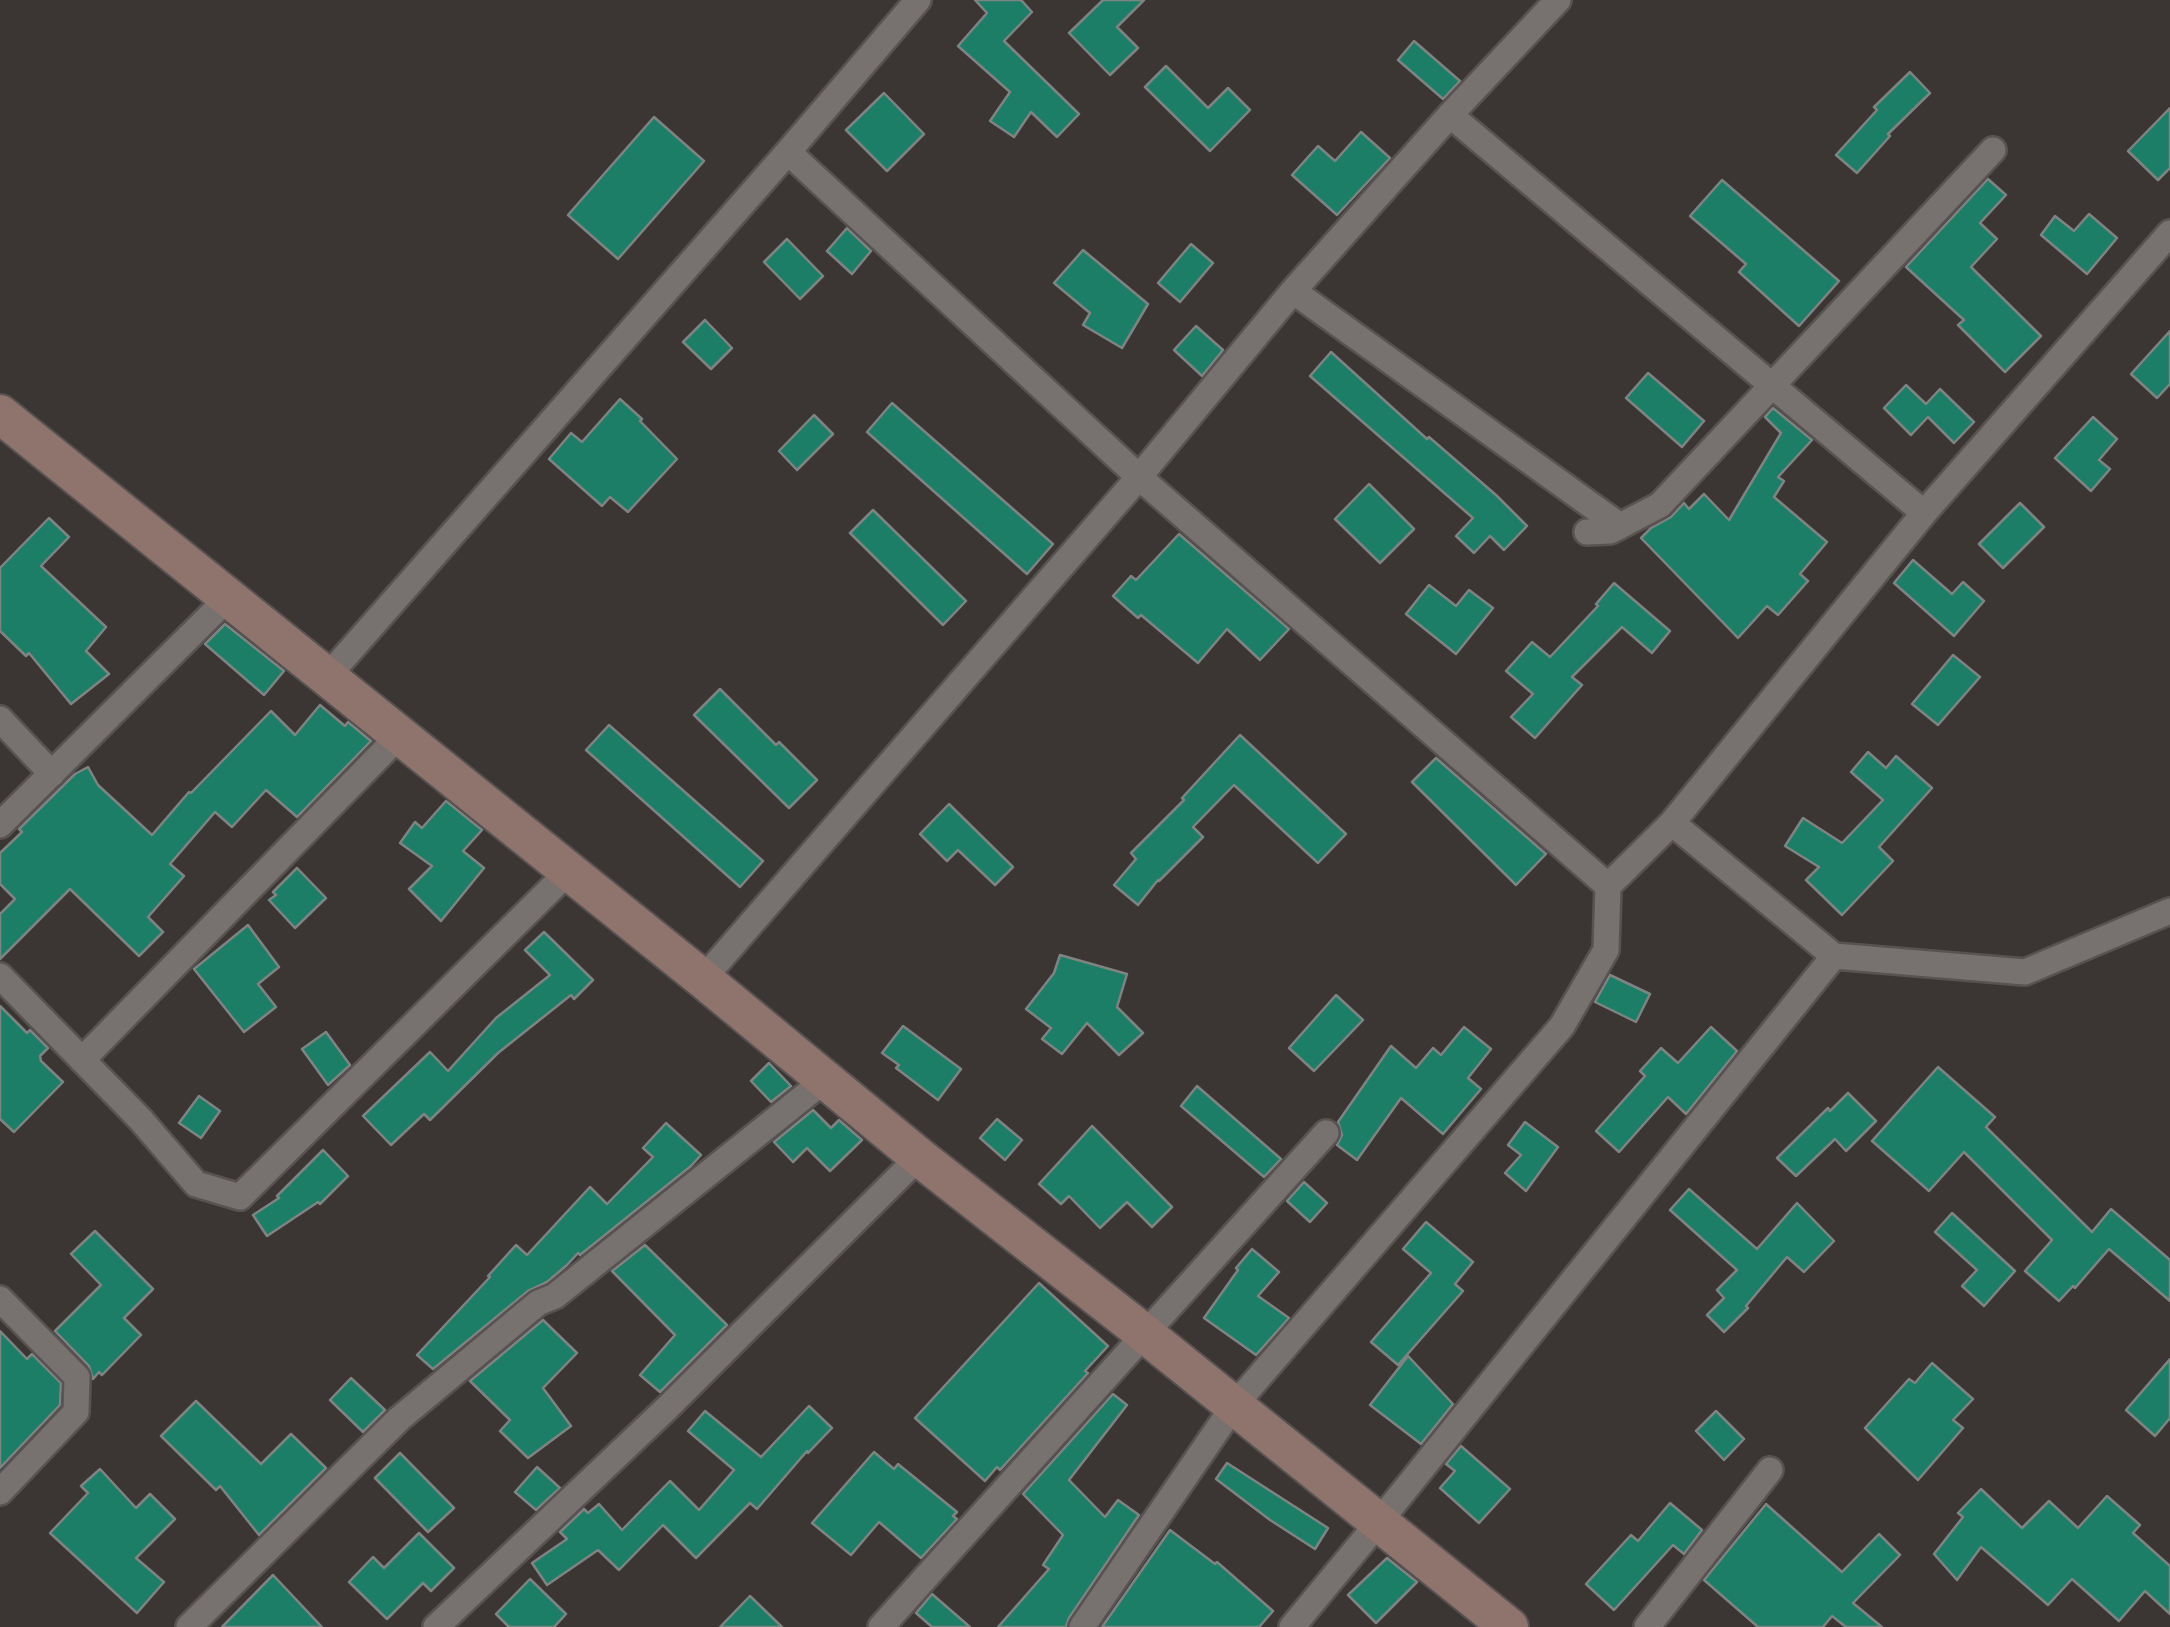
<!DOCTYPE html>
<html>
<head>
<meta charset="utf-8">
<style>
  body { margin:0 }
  canvas { display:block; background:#3b3534 }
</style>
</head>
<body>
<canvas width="2170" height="1627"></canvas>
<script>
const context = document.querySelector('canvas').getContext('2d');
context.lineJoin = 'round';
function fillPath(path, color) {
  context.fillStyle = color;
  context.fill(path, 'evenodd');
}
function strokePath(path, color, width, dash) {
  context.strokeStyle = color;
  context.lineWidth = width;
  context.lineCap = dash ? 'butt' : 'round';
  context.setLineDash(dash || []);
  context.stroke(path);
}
const building = new Path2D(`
  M975 0H1021L1032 12 1004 41 1079 114 1057 137 1031 112 1014 137 990 121 1010 92 958 46 987 13Z
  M1103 0H1144L1117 27 1138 48 1110 75 1069 33Z
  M1414 41 1460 81 1443 99 1398 60Z
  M1166 66 1208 108 1228 88 1250 110 1210 151 1145 87Z
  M1910 72 1930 93 1888 134 1890 136 1857 173 1836 155 1877 110 1874 107Z
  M884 93 924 134 887 171 846 130Z
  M2170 108V168L2158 180 2128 151Z
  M654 117 704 161 618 259 568 215Z
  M1361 132 1390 158 1337 215 1292 175 1318 146 1335 161Z
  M1988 179 2006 195 1980 223 1997 239 1971 267 2041 336 2005 372 1958 325 1964 320 1906 267Z
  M1722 180 1839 281 1799 326 1739 272 1746 264 1690 216Z
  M2089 214 2117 238 2087 274 2041 235 2055 216 2074 231Z
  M847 228 871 251 852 274 827 251Z
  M787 239 823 276 800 299 764 262Z
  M1191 244 1213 263 1180 302 1158 283Z
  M1083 250 1148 304 1122 348 1083 325 1090 313 1054 283Z
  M705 320 732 348 711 369 683 342Z
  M1196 326 1223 350 1202 376 1174 350Z
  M2170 331V384L2157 398 2131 374Z
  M1331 352 1427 439 1429 437 1496 495 1527 526 1504 550 1490 536 1474 553 1456 536 1473 518 1310 376Z
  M1648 373 1704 421 1682 447 1626 398Z
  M1906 385 1926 404 1940 389 1974 422 1954 443 1928 417 1911 435 1884 408Z
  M620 399 642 419 640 421 677 459 628 512 610 497 602 506 549 459 571 433 582 442Z
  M892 403 1053 544 1027 574 867 432Z
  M1773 408 1812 440 1778 477 1784 481 1774 497 1827 542 1800 574 1808 581 1778 615 1767 606 1738 638 1641 538 1651 528 1671 517 1684 503 1689 509 1704 494 1729 520 1781 433 1765 417Z
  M814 415 833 434 797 470 779 451Z
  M2093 417 2117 439 2099 460 2110 469 2091 491 2055 458Z
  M1369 484 1414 529 1380 563 1335 519Z
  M2020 503 2044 527 2003 568 1979 544Z
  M873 510 966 601 943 625 850 533Z
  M49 518 69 537 41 566 106 627 86 651 109 674 71 704 29 653 26 656 0 631V568Z
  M1179 534 1289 629 1260 660 1227 629 1198 663 1141 615 1138 618 1113 596 1131 576 1136 580Z
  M1913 560 1952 594 1963 582 1984 601 1954 636 1894 583Z
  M1614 583 1670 631 1652 653 1622 627 1572 677 1582 685 1535 738 1511 717 1533 694 1506 671 1532 642 1550 657 1598 606 1596 604Z
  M1429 585 1456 606 1469 590 1493 608 1456 654 1406 614Z
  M225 624 284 671 264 695 205 644Z
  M1953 655 1980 677 1938 725 1912 704Z
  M720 689 776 745 779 742 817 780 789 808 694 715Z
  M320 705 345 726 348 722 371 741 297 817 266 790 232 827 215 812 170 864 184 876 148 917 163 932 139 956 70 889 0 959V914L15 899 0 884V853L22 832 19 829 75 774 88 767 98 785 152 835 189 792 191 793 271 711 295 735Z
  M609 725 763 861 740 887 586 750Z
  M1240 735 1346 834 1318 863 1234 785 1193 827 1203 837 1159 881 1158 880 1138 905 1114 885 1136 859 1131 853 1184 800 1182 798Z
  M1868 752 1886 768 1896 756 1932 788 1879 847 1893 861 1842 915 1806 880 1819 867 1785 846 1803 818 1842 843 1883 800 1851 772Z
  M1436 758 1546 854 1516 885 1412 782Z
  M446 801 482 830 463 851 484 868 441 921 409 889 432 866 400 843 415 822 422 828Z
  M949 804 1013 867 995 885 958 850 947 861 920 834Z
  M297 868 326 898 295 928 269 900 276 895 273 892Z
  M248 925 279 967 258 984 276 1007 244 1032 194 969Z
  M544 932 593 980 574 999 571 995 498 1053 430 1120 424 1114 391 1145 363 1116 430 1052 448 1071 496 1018 550 975 525 950Z
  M1060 955 1127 974 1117 1007 1143 1033 1119 1055 1087 1023 1062 1054 1042 1039 1051 1028 1026 1009 1054 973Z
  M1610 975 1650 994 1636 1022 1595 1002Z
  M1336 995 1363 1020 1314 1071 1289 1048Z
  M0 1006 27 1033 30 1030 48 1048 40 1056 41 1061 63 1082 14 1132 0 1119Z
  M903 1026 961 1069 938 1100 896 1068 899 1065 882 1053Z
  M1464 1027 1491 1049 1468 1078 1481 1089 1443 1134 1401 1098 1357 1160 1337 1145 1342 1135 1338 1122 1391 1046 1416 1068 1433 1048 1441 1055Z
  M1711 1027 1737 1051 1686 1114 1668 1097 1619 1152 1596 1131 1645 1076 1640 1071 1661 1048 1678 1063Z
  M326 1032 350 1065 328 1085 302 1049Z
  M769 1063 791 1086 771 1102 751 1081Z
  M1938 1067 1995 1117 1986 1127 2092 1232 2111 1209 2170 1260V1301L2109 1249 2075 1288 2073 1286 2059 1301 2025 1271 2052 1240 1964 1152 1929 1191 1872 1141Z
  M1197 1086 1281 1159 1264 1177 1181 1106Z
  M1848 1093 1876 1121 1846 1151 1835 1139 1796 1176 1777 1158 1828 1108 1830 1111Z
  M199 1096 220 1111 201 1138 179 1123Z
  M813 1110 831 1128 839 1120 862 1140 830 1171 807 1148 793 1162 774 1142Z
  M997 1119 1022 1140 1005 1160 980 1138Z
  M1525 1122 1558 1147 1526 1191 1505 1173 1521 1155 1508 1145Z
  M666 1123 701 1155 691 1166 580 1255 578 1253 567 1265 547 1282 528 1291 433 1369 417 1355 490 1277 488 1276 516 1245 527 1255 590 1187 607 1204 653 1157 643 1148Z
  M1092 1126 1172 1207 1152 1227 1127 1202 1100 1228 1069 1196 1061 1204 1039 1184Z
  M323 1150 348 1176 320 1204 318 1202 267 1236 253 1215 279 1198 277 1196Z
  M1304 1182 1327 1203 1310 1222 1287 1201Z
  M1689 1189 1757 1249 1797 1203 1834 1241 1804 1272 1787 1257 1746 1306 1748 1308 1724 1332 1707 1315 1724 1298 1717 1290 1737 1270 1670 1210Z
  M1952 1213 2015 1271 1984 1306 1962 1286 1977 1270 1935 1232Z
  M1426 1222 1473 1262 1455 1284 1463 1291 1398 1365 1371 1342 1431 1273 1403 1249Z
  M95 1231 153 1289 124 1318 141 1335 102 1375 99 1372 93 1379 89 1366 55 1331 101 1285 71 1254Z
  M645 1245 727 1325 660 1392 640 1375 675 1335 612 1271Z
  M1252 1249 1279 1272 1258 1296 1289 1318 1256 1355 1204 1318 1238 1270 1236 1268Z
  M1039 1283 1108 1346 1085 1371 1088 1373 1000 1470 997 1467 985 1481 915 1418Z
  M543 1320 577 1353 543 1388 571 1426 528 1458 500 1431 510 1420 470 1381Z
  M0 1331 27 1359 32 1354 61 1383 60 1405 0 1468Z
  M1408 1356 1453 1404 1421 1444 1370 1405Z
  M2170 1359V1418L2155 1436 2126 1410Z
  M1932 1363 1973 1399 1953 1420 1963 1428 1918 1480 1865 1428 1909 1379 1915 1383Z
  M351 1378 385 1410 363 1432 330 1400Z
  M1113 1394 1127 1405 1069 1480 1105 1517 1118 1500 1139 1515 1069 1618 1066 1627H998L1049 1569 1043 1565 1063 1535 1023 1494Z
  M196 1401 261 1464 291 1434 326 1468 259 1535 220 1486 216 1490 161 1436Z
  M809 1406 832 1428 808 1453 807 1451 757 1509 750 1503 696 1558 663 1525 619 1570 598 1550 547 1585 532 1563 567 1539 560 1532 584 1509 588 1513 599 1504 622 1530 670 1481 699 1510 734 1470 688 1431 705 1411 761 1457Z
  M1716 1411 1744 1439 1724 1460 1696 1431Z
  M1461 1446 1510 1489 1479 1523 1440 1488 1455 1471 1446 1464Z
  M874 1452 894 1469 898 1464 957 1512 953 1516 957 1519 921 1558 879 1522 851 1555 812 1523Z
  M400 1453 454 1508 428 1532 375 1478Z
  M1227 1463 1328 1528 1315 1549 1270 1520 1216 1479Z
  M537 1467 560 1488 536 1510 515 1492Z
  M100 1469 136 1508 150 1494 175 1519 136 1558 164 1582 137 1613 50 1533 88 1493 81 1486Z
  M1981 1489 2022 1528 2049 1501 2078 1528 2107 1496 2140 1525 2133 1533 2170 1566V1614L2145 1591 2119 1621 2072 1579 2048 1605 1981 1547 1957 1580 1934 1554 1963 1517 1958 1513Z
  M1670 1503 1702 1530 1684 1554 1673 1545 1614 1610 1586 1584 1631 1535 1638 1541Z
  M1766 1504 1842 1572 1879 1534 1900 1555 1853 1603 1882 1627H1846L1832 1616 1823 1627H1758L1704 1580Z
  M1170 1530 1215 1564 1217 1562 1273 1611 1259 1627H1102Z
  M419 1533 454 1568 431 1591 423 1583 387 1619 349 1582 373 1557 384 1568Z
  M1387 1558 1417 1582 1376 1623 1348 1595Z
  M273 1575 322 1627H222Z
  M530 1579 566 1614 554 1627H509L496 1614Z
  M932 1594 970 1627H932L916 1613Z
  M750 1596 782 1627H720Z`);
fillPath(building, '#1d7e68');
strokePath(building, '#7d8481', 2.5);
const street = new Path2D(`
  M1450 115 1924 513
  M788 152 1139 477 1293 291 1450 115 1558 0
  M1293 291 1620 526 1660 505 1993 150
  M1587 532 1610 531 1620 526
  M327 677 788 152 918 0
  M0 719 52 774
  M0 825 228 598
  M1834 956 2025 972 2170 911
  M0 976 141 1120 196 1184 240 1197 569 871
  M703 979 1139 477 1608 886
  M82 1060 399 736
  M0 1299 77 1377 76 1412 0 1492
  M189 1627 399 1419 538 1303 555 1296 826 1079
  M436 1627 666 1409 919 1157
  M881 1627 1326 1133
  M1082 1627 1233 1407 1562 1026 1606 950 1608 886 1672 823
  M1292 1627 1379 1522 1834 956 1672 823 1924 513 2170 233
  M1647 1627 1770 1470`);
const secondary = new Path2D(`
  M0 414 703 979 919 1157 1145 1334 1509 1627`);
strokePath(street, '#585352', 30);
strokePath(secondary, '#585352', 42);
strokePath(street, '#77716f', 25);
strokePath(secondary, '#8f736d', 38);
</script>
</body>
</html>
